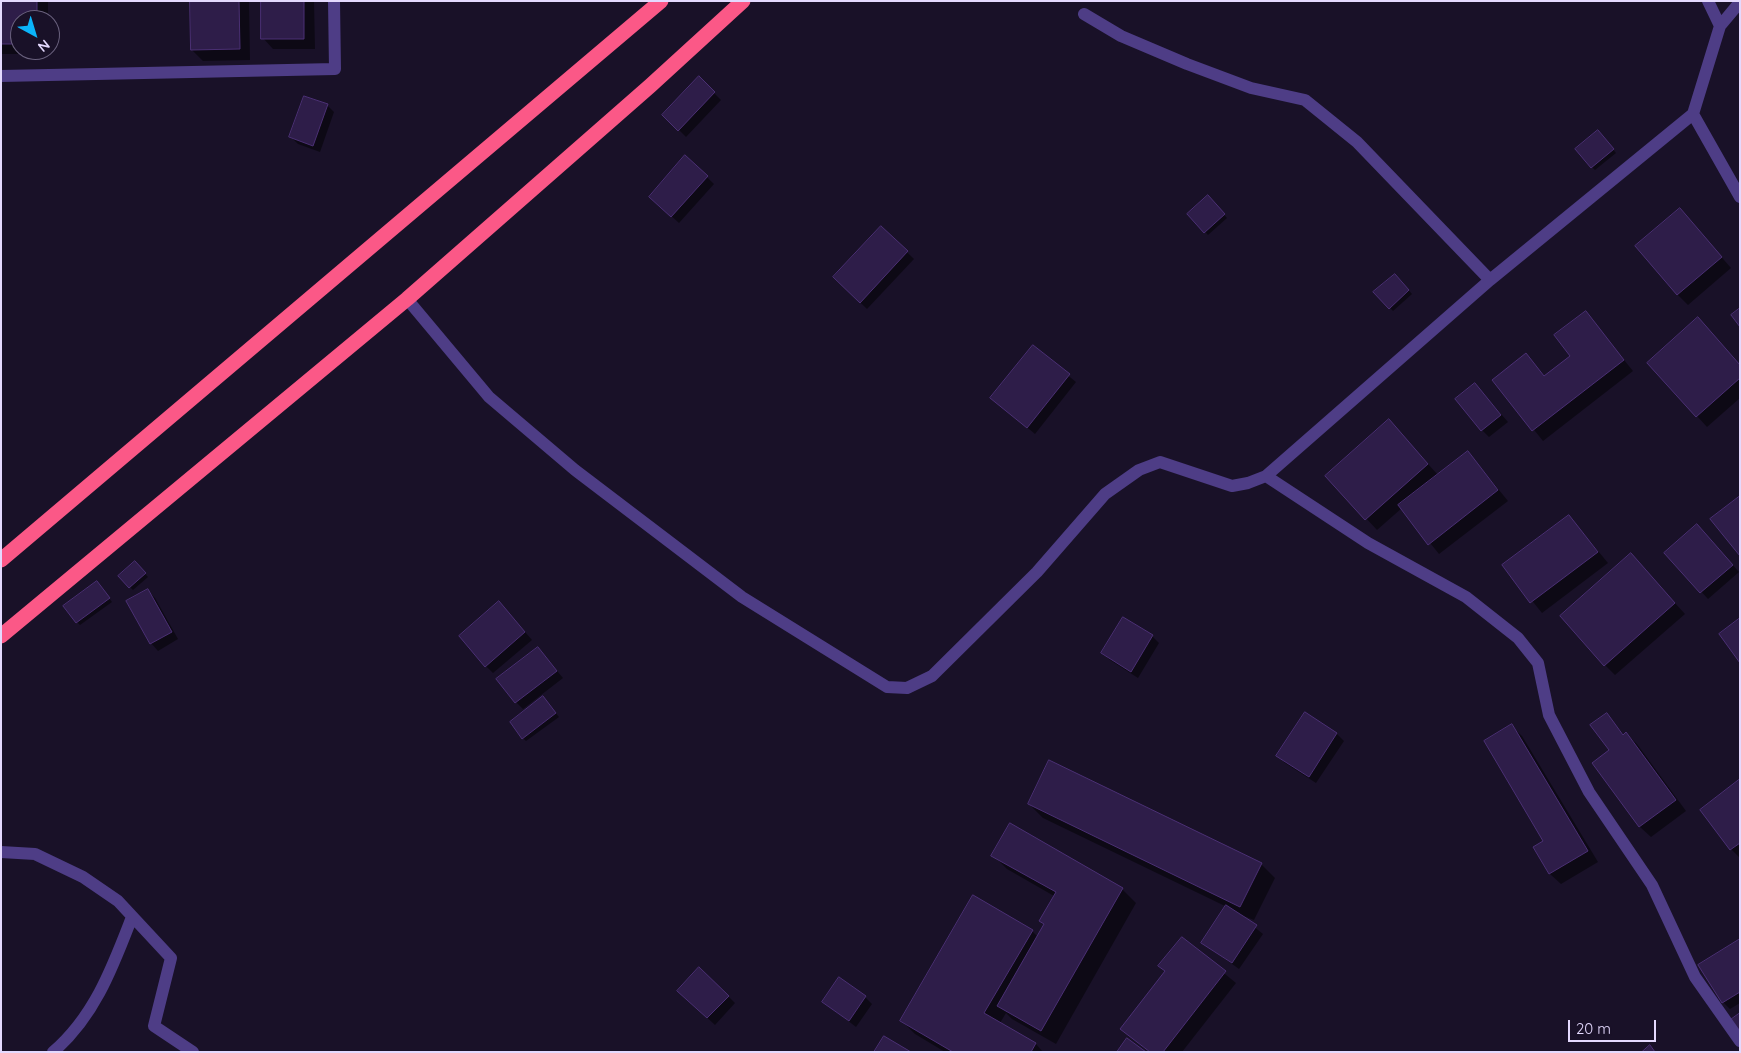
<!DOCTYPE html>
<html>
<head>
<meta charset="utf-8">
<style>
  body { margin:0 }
  #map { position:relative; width:1741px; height:1053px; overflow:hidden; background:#191128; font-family:Quicksand,sans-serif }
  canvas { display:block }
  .frame { position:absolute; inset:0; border:2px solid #e4d9fe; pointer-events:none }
  .north { position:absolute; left:10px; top:10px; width:50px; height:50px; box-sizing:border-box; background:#191128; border:1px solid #6a617e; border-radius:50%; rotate:141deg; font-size:14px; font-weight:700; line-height:20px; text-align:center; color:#e4d9fe }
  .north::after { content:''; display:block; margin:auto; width:18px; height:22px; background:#0bb4f9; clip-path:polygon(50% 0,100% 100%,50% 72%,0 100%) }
  .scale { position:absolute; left:1568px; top:1020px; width:88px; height:22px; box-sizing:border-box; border:2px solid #e4d9fe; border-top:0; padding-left:6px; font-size:15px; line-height:18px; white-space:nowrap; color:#e4d9fe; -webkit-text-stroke:4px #191128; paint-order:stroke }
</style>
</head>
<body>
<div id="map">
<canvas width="1741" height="1053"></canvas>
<div class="frame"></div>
<div class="north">N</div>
<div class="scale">20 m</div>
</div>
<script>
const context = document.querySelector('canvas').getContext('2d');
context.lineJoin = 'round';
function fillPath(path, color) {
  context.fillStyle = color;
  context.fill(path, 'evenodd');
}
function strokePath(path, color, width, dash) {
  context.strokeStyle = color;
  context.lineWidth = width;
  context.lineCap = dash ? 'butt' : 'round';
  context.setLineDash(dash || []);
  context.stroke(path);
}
fillPath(new Path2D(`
  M1 1H48V20H20V50H48V54H1Z
  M191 1H249L250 60 203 61 192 50Z
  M262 1H314L315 49H273L263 38Z
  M699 78 721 100 686 137 664 115Z
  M327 105 334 112 320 152 298 144 291 137Z
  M1601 135 1616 153 1595 170 1592 167Z
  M686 157 714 184 679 223 658 204Z
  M1211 200 1227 218 1208 235 1189 214Z
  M1690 221 1731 268 1688 305 1677 294Z
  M881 227 914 259 867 309 834 277Z
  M1395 275 1412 294 1393 311 1375 292Z
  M1585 312 1633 371 1543 441 1494 380 1526 355 1545 377 1572 357Z
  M1033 347 1076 382 1035 434 992 398Z
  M1740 365V398L1707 427 1697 416Z
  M1475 384 1508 422 1489 437 1482 430Z
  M1399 432 1438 475 1468 452 1508 501 1439 554 1402 508 1377 530 1327 476Z
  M1569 516 1608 563 1542 613 1504 566Z
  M1704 533 1739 572 1708 599 1666 553Z
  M1631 555 1685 614 1615 675 1605 665Z
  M134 562 148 577 133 590 119 576Z
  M100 586 112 602 80 625 77 622Z
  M148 591 155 598 178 639 158 651 151 643Z
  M506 610 532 640 493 673 486 666Z
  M1123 619 1152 636 1159 643 1138 678 1110 660 1103 653Z
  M538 648 563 678 523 709 516 702Z
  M546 701 559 717 526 741 523 738Z
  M1305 714 1337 734 1344 741 1316 783 1285 763 1278 756Z
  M1607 715 1624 735 1626 734 1637 744 1686 811 1651 837 1640 827 1594 763 1611 751Z
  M1511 726 1522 736 1598 862 1561 884 1550 874 1534 848 1545 841Z
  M1740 781V858L1731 849Z
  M1029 804 1261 864 1275 878 1254 920 1238 914 1263 934 1239 969 1203 943 1227 907 1043 818Z
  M993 855 1122 889 1136 903 1056 1044 1012 1019 1006 1013 1000 1023 1036 1044 1043 1052H945L915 1034 901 1020 1032 931 1038 937 1044 925 1040 921 1054 896 1007 869Z
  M1182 939 1236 983 1182 1052H1149L1122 1029 1166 972 1160 966Z
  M1740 940V1003L1730 1009 1723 1002Z
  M728 996 735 1003 715 1025 686 998Z
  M865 997 872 1004 856 1027 824 1002Z`), '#0007');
const building = new Path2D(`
  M1 1H37V20H20V44H1Z
  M190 1H239L240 49 191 50Z
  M261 1H304V39H261Z
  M699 76 715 92 678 131 662 115Z
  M304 96 328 104 313 146 289 137Z
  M1598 130 1614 149 1591 168 1575 149Z
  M685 155 708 176 671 217 649 197Z
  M1208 195 1225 214 1204 233 1187 214Z
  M1680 208 1722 257 1677 295 1635 246Z
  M881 226 908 251 860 303 833 277Z
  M1395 274 1409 290 1389 309 1373 292Z
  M1740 308V327L1731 315Z
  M1586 311 1624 360 1532 431 1492 380 1526 353 1544 376 1570 356 1554 335Z
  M1698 317 1740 365V378L1696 417 1647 363Z
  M1033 345 1070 374 1027 428 990 398Z
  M1475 383 1501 415 1481 431 1455 399Z
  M1389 419 1428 464 1365 520 1325 476Z
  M1468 451 1498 490 1428 545 1398 505Z
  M1740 496V556L1710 519Z
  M1569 515 1598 552 1530 603 1502 565Z
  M1697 524 1733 565 1700 593 1664 553Z
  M1631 553 1675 603 1604 666 1560 616Z
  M135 561 146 573 129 588 118 576Z
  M97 581 110 598 76 623 63 606Z
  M148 589 172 632 150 644 126 601Z
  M499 601 525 632 485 667 459 636Z
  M1123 617 1153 635 1131 672 1101 653Z
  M1740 618V663L1719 634Z
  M538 647 557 671 515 703 496 679Z
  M543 696 556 713 522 739 510 722Z
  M1305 712 1337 733 1309 777 1276 756Z
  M1607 713 1623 735 1626 732 1676 800 1639 827 1592 763 1609 750 1590 725Z
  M1512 724 1588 851 1549 874 1533 847 1543 841 1484 741Z
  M1049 760 1262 863 1240 907 1028 804Z
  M1740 779V843L1730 850 1700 810Z
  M1010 823 1123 888 1041 1031 997 1006 1044 924 1039 921 1056 892 991 856Z
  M973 895 1033 930 984 1013 1036 1043 1031 1052H953L900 1021Z
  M1226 905 1257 925 1232 963 1201 943Z
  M1182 937 1226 971 1163 1052H1150L1120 1029 1165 971 1158 966Z
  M1740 939V992L1722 1003 1698 965Z
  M699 967 729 996 707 1018 677 991Z
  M839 977 866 996 849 1021 822 1002Z
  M1740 1013V1035L1729 1021Z
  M884 1036 911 1052H874Z
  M1127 1038 1146 1052H1117Z
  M1650 1045 1655 1052H1642Z`);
fillPath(building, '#2e1d49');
strokePath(building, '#4b3074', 1);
strokePath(new Path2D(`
  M1708 1 1720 26
  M1084 14 1121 36 1187 64 1251 88 1305 100 1357 142 1490 280
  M1 76 335 69 334 1
  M1693 114 1740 197
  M407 299 489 397 575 470 742 597 887 687 907 688 932 676 1037 572 1105 494 1139 470 1160 462 1232 486 1248 483 1266 476 1490 280 1693 114 1720 26 1740 2
  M1266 476 1368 543 1466 597 1518 638 1538 663 1549 715 1589 792 1652 885 1695 977 1740 1041
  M1 852 35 854 83 877 118 901 171 958 154 1026 193 1052
  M53 1052C95 1016 113 966 132 917`), '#4e3d86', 12);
strokePath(new Path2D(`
  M1 560 661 1
  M1 636 407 299 650 86 743 1`), '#fb5887', 15);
</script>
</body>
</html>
